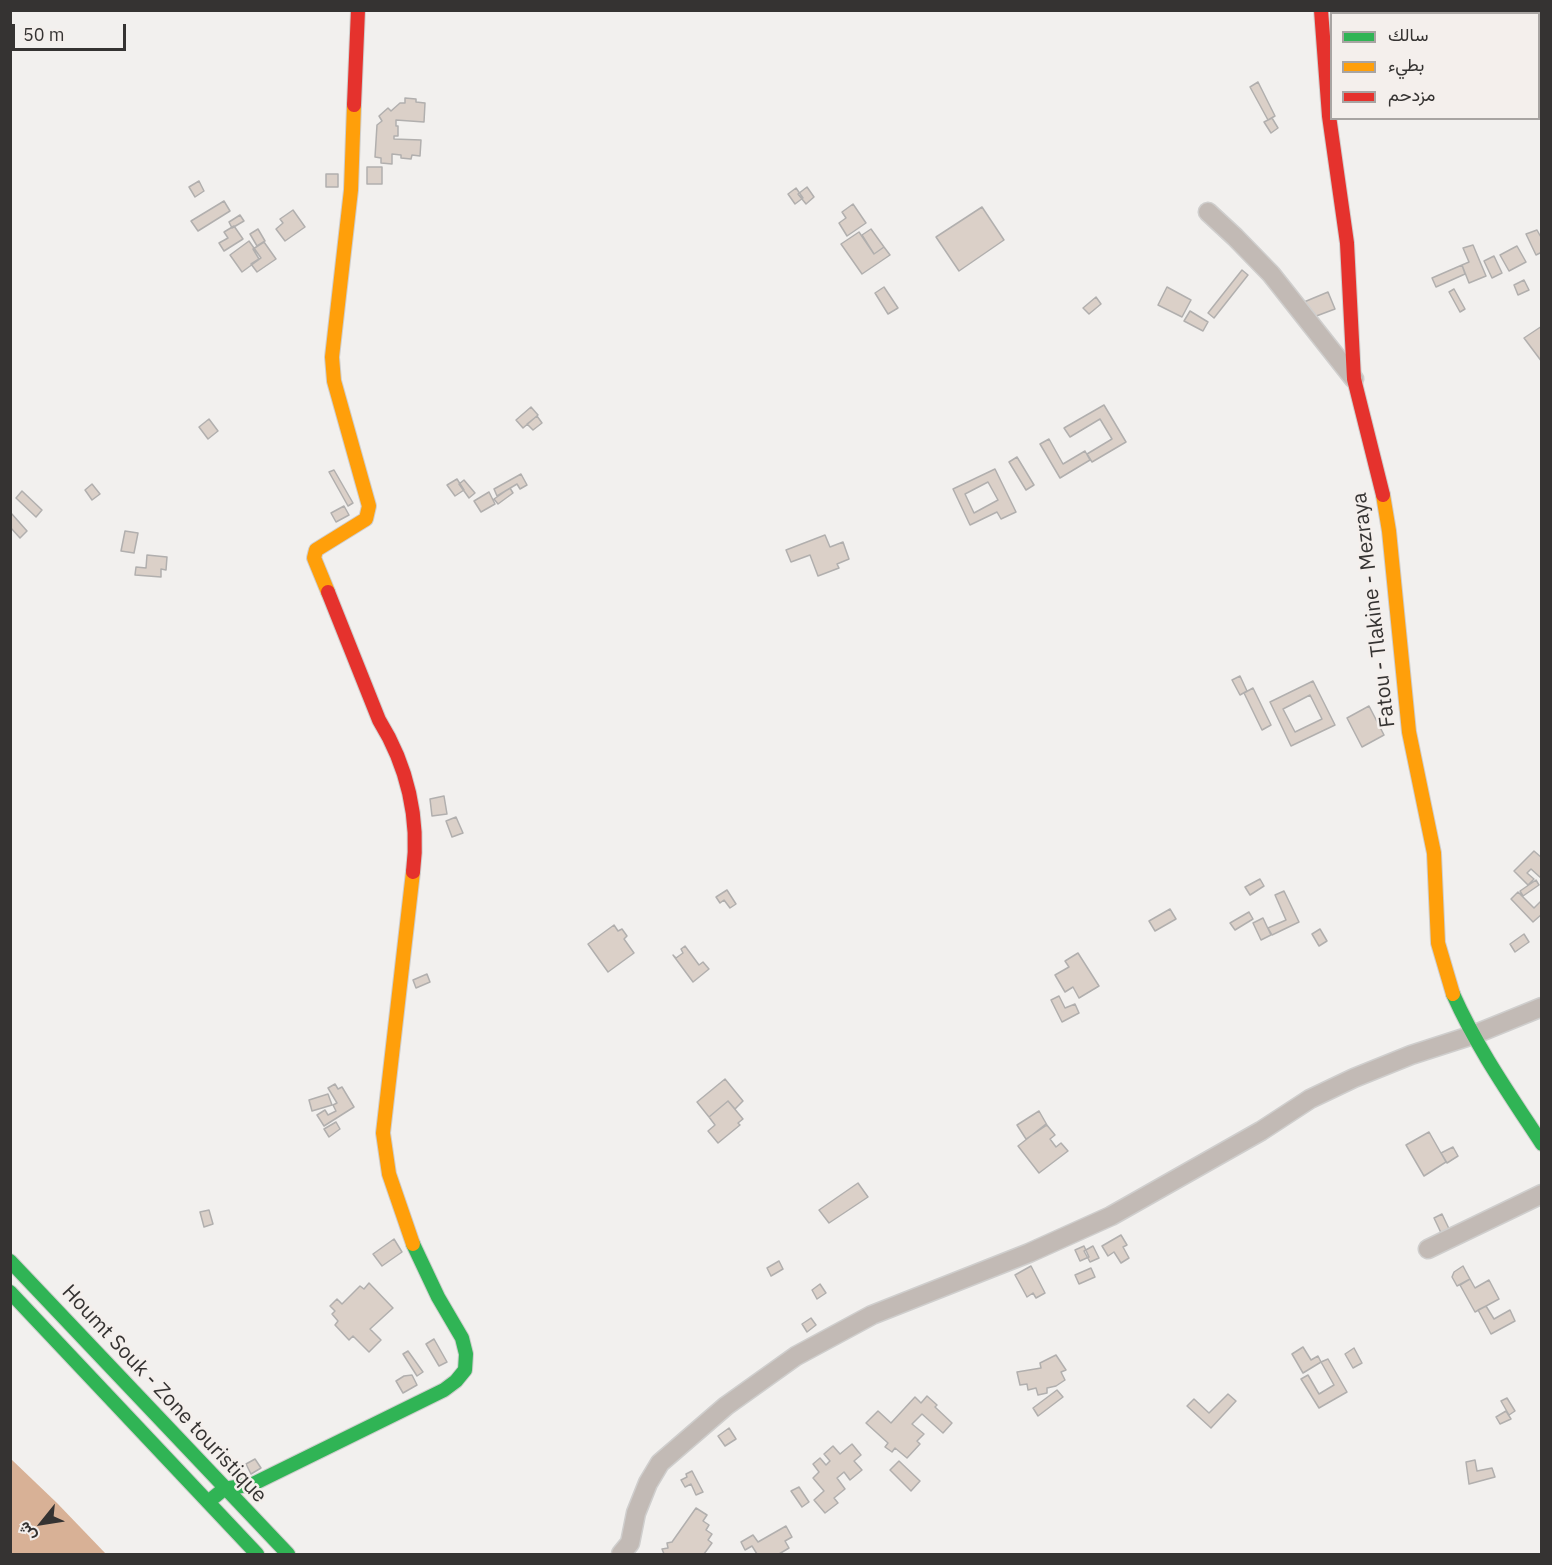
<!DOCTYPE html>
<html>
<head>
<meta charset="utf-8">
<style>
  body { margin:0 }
  #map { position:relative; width:1552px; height:1565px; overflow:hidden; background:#f2f0ee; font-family:"IBM Plex Sans",Vazirmatn,sans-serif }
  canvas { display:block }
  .frame { position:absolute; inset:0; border:12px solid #353332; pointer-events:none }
  .legend { position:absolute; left:1330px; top:12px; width:210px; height:108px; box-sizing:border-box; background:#f4efec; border:2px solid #a8a4a2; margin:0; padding:8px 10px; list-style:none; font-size:18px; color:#353332 }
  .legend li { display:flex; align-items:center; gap:12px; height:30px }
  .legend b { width:30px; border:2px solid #a8a4a2 }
  .north { position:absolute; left:12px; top:1493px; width:60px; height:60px; -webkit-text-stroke:4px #f4efec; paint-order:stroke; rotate:240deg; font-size:16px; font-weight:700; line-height:24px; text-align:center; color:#353332 }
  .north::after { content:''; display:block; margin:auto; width:21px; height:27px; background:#353332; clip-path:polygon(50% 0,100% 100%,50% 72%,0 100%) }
  .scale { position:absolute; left:12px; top:24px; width:114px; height:27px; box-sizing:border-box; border:3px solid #353332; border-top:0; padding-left:8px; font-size:18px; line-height:21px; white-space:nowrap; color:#353332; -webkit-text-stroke:4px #f4efec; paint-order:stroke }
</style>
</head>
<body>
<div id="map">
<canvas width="1552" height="1565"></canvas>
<div class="frame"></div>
<ul class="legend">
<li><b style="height:8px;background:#30b455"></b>سالك</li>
<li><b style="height:8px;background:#ff9f0a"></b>بطيء</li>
<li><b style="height:8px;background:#e5322d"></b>مزدحم</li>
</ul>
<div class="north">ش</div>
<div class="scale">50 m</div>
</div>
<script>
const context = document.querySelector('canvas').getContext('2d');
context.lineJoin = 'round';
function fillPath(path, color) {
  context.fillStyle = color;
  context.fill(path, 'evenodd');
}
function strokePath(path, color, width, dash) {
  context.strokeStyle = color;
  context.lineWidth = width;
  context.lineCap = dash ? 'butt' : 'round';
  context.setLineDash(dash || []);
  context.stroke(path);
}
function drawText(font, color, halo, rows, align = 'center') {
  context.font = font + ' "IBM Plex Sans",sans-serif';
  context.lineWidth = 5;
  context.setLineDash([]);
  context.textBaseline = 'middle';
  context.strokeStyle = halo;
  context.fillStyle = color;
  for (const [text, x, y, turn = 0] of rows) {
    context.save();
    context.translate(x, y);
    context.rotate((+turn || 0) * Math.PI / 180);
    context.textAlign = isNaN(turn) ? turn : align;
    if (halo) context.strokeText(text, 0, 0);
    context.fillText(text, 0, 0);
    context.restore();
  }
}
fillPath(new Path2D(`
  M11 1459 57 1503 106 1554H11Z`), '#d8b196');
const building = new Path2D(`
  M1258 82 1275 116 1268 120 1250 87Z
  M405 98 416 99V102L425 103 424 122 396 120V126H398V136H394V139L421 140 420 156 412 155 411 159 401 158V155L392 154V164L381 163V158L375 157 377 125 382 121 379 116 388 108 391 111 400 103H405Z
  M1272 118 1278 128 1271 133 1264 122Z
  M367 167H382V184H367Z
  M326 174H338V187H326Z
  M199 181 204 191 195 197 189 187Z
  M807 187 814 197 806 204 798 194Z
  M796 188 803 198 795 204 788 194Z
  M224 201 230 211 198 231 191 221Z
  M853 204 866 223 847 236 839 223 846 218 842 212Z
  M982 207 1004 240 959 271 936 237Z
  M293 210 305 227 285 241 276 229 283 223 280 219Z
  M240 215 244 221 232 228 229 222Z
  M234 226 243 239 224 251 219 243 228 238 224 232Z
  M258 229 265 241 257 246 250 234Z
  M871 229 884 247 874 254 862 235Z
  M1537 230 1542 239V252L1536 255 1526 234Z
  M859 232 874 254 884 247 890 255 862 274 841 244Z
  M249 241 261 258 242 272 230 255Z
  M264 242 276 259 257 272 251 264 259 259 253 249Z
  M1473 245 1486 276 1469 283 1462 265 1469 262 1463 248Z
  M1517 246 1526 262 1509 271 1500 255Z
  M1494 256 1502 273 1492 278 1484 261Z
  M1462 265 1465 274 1436 287 1432 278Z
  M1242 270 1248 275 1214 318 1208 313Z
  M1524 280 1529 290 1518 295 1514 285Z
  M884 287 898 308 888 314 875 293Z
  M1167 287 1191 300 1182 317 1158 305Z
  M1454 289 1465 309 1460 312 1449 292Z
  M1328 292 1335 309 1311 318 1304 302Z
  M1096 297 1101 304 1089 314 1083 308Z
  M1190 311 1208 322 1203 331 1184 321Z
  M1542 326V362L1524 338Z
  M1104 405 1126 442 1092 462 1087 454 1112 439 1100 419 1070 437 1064 428Z
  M531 407 538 415 523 428 516 420Z
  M537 416 542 423 533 430 527 424Z
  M209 419 218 431 208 439 199 427Z
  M1049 439 1063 464 1085 451 1090 460 1060 478 1040 444Z
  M1017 457 1034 485 1026 490 1009 462Z
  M995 469 1016 512 1001 519 997 512 970 525 953 489ZM988 482 998 500 974 513 965 494Z
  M334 470 353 503 348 506 329 472Z
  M521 474 527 485 520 489 517 484 497 496 494 489Z
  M457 479 464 490 455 496 447 485Z
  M464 480 475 493 469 498 459 484Z
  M92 484 100 494 92 500 85 490Z
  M510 488 513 493 498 504 494 499Z
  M22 491 42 510 36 517 16 498Z
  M489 492 495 504 481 512 474 501Z
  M344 506 349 515 336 522 331 513Z
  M11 513 27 531 20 538 10 527Z
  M125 531 138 533 134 553 121 551Z
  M825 535 830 547 843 542 849 559 837 564 839 568 818 576 810 555 791 562 786 550Z
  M147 555 167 557 166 570 161 569V577L135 575 136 567 146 568Z
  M1240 676 1247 691 1240 695 1232 680Z
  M1313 681 1335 725 1291 746 1270 702ZM1310 695 1322 719 1295 732 1283 709Z
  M1253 688 1271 725 1262 730 1244 693Z
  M1369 706 1384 735 1362 747 1347 718Z
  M444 796 447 814 432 816 430 799Z
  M456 817 463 833 452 837 446 821Z
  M1534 851 1542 858V879L1531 869 1527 873 1534 879 1528 885 1514 871Z
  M1260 879 1264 886 1250 895 1245 887Z
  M1536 880 1539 885 1523 896 1520 891Z
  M727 890 736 904 730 908 724 900 720 903 716 897Z
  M1284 891 1299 922 1272 935 1268 928 1286 920 1275 895Z
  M1518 892 1534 908 1542 900V914L1533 922 1511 899Z
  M1170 909 1176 919 1155 931 1149 921Z
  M1249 912 1253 919 1235 930 1230 923Z
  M1263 918 1271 935 1261 940 1253 923Z
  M614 925 618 931 622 929 627 936 624 939 634 953 608 972 588 944Z
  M1320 929 1327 941 1319 946 1312 934Z
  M1524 934 1529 942 1515 952 1510 944Z
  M685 946 699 965 703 962 709 969 693 982 673 955 676 958 683 953 681 949Z
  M1078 953 1099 986 1079 998 1073 987 1065 992 1055 975 1069 967 1065 961Z
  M427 974 430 982 416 988 413 980Z
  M1059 996 1065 1008 1075 1004 1079 1013 1062 1022 1051 1000Z
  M725 1079 743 1101 735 1109 728 1101 709 1117 697 1102Z
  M335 1084 338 1089 342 1087 354 1107 324 1126 317 1115 325 1110 328 1115 336 1111 333 1105 337 1103 328 1088Z
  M328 1094 332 1105 312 1111 309 1100Z
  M728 1101 743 1119 738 1123 740 1125 718 1143 708 1131 715 1125 709 1117Z
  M1039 1111 1047 1125 1026 1139 1017 1125Z
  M336 1122 340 1129 329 1137 324 1129Z
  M1046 1124 1055 1135 1050 1139 1056 1147 1061 1143 1068 1151 1039 1173 1018 1146Z
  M1429 1132 1446 1162 1424 1176 1406 1145Z
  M1453 1147 1458 1156 1447 1163 1441 1153Z
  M858 1183 868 1197 829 1223 819 1210Z
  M209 1210 213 1224 204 1227 200 1212Z
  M1442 1214 1451 1233 1443 1237 1434 1218Z
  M1121 1235 1127 1245 1123 1247 1129 1258 1121 1263 1114 1252 1108 1256 1102 1246Z
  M394 1239 402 1252 382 1266 373 1254Z
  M1084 1246 1089 1257 1080 1261 1075 1250Z
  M1093 1246 1099 1258 1090 1262 1084 1251Z
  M779 1261 783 1269 771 1276 767 1268Z
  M1031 1266 1045 1293 1036 1298 1033 1293 1027 1297 1015 1275Z
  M1463 1266 1470 1279 1457 1286 1452 1277 1454 1272Z
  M1091 1268 1095 1277 1079 1284 1075 1275Z
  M1470 1279 1475 1288 1489 1280 1499 1299 1475 1312 1460 1285Z
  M369 1283 393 1308 370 1329 381 1340 369 1352 353 1336 349 1340 335 1325 338 1321 332 1314 335 1311 330 1306 337 1299 342 1304 360 1286 364 1289Z
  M820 1284 826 1293 817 1299 812 1290Z
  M1486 1306 1494 1319 1510 1310 1515 1321 1491 1334 1478 1310Z
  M811 1318 816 1325 807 1332 802 1324Z
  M434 1339 447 1362 439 1366 426 1344Z
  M1303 1347 1311 1360 1318 1356 1321 1362 1303 1373 1292 1354Z
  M1354 1348 1362 1363 1353 1368 1345 1354Z
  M408 1351 423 1372 417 1376 403 1354Z
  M1056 1355 1066 1370 1061 1372 1065 1380 1056 1386 1047 1388V1393L1038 1395 1036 1388 1028 1390 1027 1384 1020 1385 1017 1372 1041 1368 1040 1363Z
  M1328 1359 1347 1392 1319 1408 1301 1379 1308 1375 1319 1394 1334 1385 1321 1362Z
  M412 1375 417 1385 403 1393 396 1381 404 1376Z
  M1057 1390 1063 1397 1038 1416 1033 1408Z
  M1228 1394 1236 1401 1211 1428 1187 1406 1194 1399 1209 1413Z
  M927 1396 937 1405 935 1407 952 1423 943 1433 922 1414 912 1424 924 1434 917 1441 920 1444 907 1458 895 1448 892 1452 885 1447 888 1443 866 1423 878 1411 891 1423 915 1397 921 1403Z
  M1507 1398 1515 1411 1509 1415 1501 1401Z
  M1506 1411 1511 1419 1500 1424 1496 1417Z
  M729 1428 736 1439 725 1446 718 1436Z
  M852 1444 861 1455 854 1461 862 1470 850 1480 844 1472 837 1478 845 1489 834 1498 838 1503 825 1513 814 1500 824 1491 813 1478 819 1472 813 1464 820 1458 826 1465 830 1461 824 1454 833 1446 840 1454Z
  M255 1459 261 1468 251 1474 246 1464Z
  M1475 1460 1477 1471 1492 1468 1495 1477 1469 1484 1466 1462Z
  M899 1461 920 1481 911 1491 890 1470Z
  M692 1471 703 1492 696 1495 691 1484 685 1487 681 1480 687 1477 686 1474Z
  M799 1487 809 1502 802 1507 791 1491Z
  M696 1508 707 1515 703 1521 709 1525 706 1530 712 1534 708 1540 712 1543 704 1554H664L662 1549 668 1548 667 1543 672 1542Z
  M786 1526 792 1537 785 1541 789 1548 779 1554H757L752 1546 745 1550 741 1542 753 1535 758 1542Z`);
fillPath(building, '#dbd0c8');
strokePath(building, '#b1afae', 1.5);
const street = new Path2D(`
  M1364 14 1371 10
  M1208 212 1235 237 1271 274 1354 379
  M1428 1249 1542 1194
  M621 1554 630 1543 636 1513 648 1483 660 1463 726 1406 796 1356 872 1315 1029 1253 1111 1216 1261 1131 1310 1099 1354 1078 1411 1055 1473 1035 1542 1007`);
const fast = new Path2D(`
  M1453 994C1477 1048 1510 1095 1542 1144
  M10 1261 288 1554
  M10 1292 257 1554
  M208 1502 224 1489 253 1484 444 1390 456 1381 465 1370 466 1354 462 1338 438 1297 413 1244`);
const slow = new Path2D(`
  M1383 495 1389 531 1409 732 1434 853 1438 943 1453 994
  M328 592 314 558 316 550 366 519 369 506 334 381 332 357 351 190 354 105
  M413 872 383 1133 389 1174 413 1244`);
const jam = new Path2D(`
  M1321 10 1329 116 1347 243 1354 379 1383 495
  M354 105 358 10
  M328 592 379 720C407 765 420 819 413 872`);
strokePath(street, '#cfcecd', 21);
strokePath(fast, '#cfcecd', 16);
strokePath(slow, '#cfcecd', 16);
strokePath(jam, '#cfcecd', 16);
strokePath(street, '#c2bab5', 18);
strokePath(fast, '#30b455', 14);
strokePath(slow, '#ff9f0a', 14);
strokePath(jam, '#e5322d', 14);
drawText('21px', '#353332', '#f4efec', [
  ["Fatou - Tlakine - Mezraya",1374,610,-97],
  ["Houmt Souk - Zone touristique",164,1394,47]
]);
</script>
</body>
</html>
